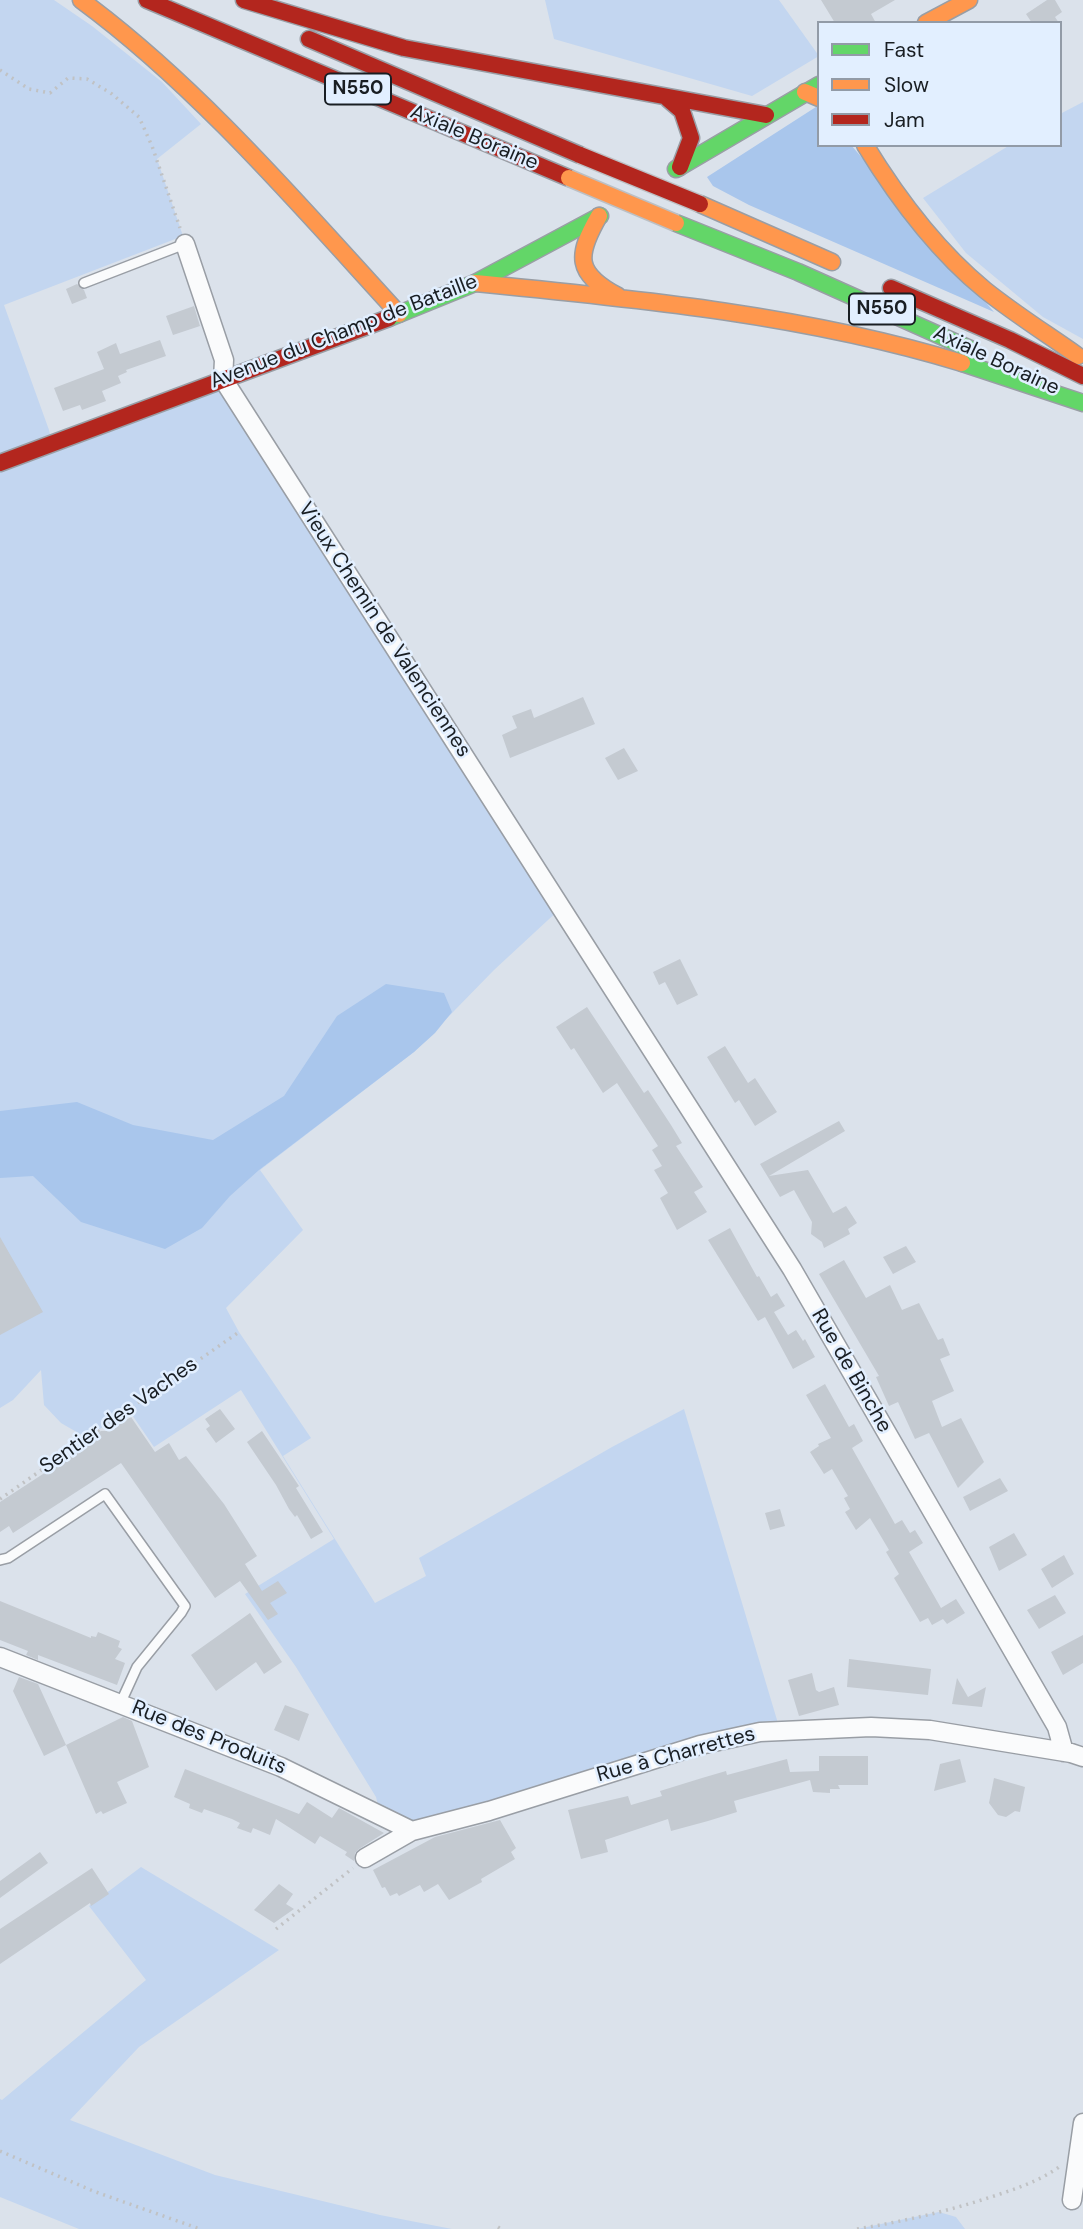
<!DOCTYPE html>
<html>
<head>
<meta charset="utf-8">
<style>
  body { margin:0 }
  #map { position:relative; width:1083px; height:2229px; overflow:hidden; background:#dbe2eb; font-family:"DM Sans",sans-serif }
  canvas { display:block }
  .legend { position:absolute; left:817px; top:21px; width:245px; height:126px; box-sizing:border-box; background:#e2efff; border:2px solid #929ba7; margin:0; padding:9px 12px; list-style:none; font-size:21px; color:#191e23 }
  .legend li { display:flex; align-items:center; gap:14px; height:35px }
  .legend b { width:35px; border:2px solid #929ba7 }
</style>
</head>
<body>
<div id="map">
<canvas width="1083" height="2229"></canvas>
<ul class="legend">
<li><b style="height:9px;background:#63d668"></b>Fast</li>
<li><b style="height:9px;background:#ff974d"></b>Slow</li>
<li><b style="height:9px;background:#b3261e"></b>Jam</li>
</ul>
</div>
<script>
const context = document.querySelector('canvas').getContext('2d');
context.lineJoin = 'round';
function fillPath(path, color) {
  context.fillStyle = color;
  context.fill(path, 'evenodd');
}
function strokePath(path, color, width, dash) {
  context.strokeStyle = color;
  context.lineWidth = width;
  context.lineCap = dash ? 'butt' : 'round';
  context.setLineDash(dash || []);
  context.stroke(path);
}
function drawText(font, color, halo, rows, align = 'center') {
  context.font = font + ' "DM Sans",sans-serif';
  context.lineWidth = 5;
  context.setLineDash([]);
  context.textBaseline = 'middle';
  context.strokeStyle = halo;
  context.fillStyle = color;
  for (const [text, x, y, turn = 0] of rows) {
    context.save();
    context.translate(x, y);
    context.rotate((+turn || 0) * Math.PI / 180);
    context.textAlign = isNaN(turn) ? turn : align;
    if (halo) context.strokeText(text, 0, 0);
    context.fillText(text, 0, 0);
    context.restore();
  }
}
fillPath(new Path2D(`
  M0 0H54L92 26 162 82 201 124 157 159 183 236 4 305 49 430 52 443 223 379 561 908 494 970 414 1052 260 1170 303 1230 226 1308 239 1332 311 1438 283 1456 375 1603 426 1576 419 1558 612 1447 684 1409 780 1730 412 1831 381 1817 376 1797 296 1667 245 1594 334 1539 241 1390 154 1447 128 1409 87 1438 61 1423 44 1405 41 1370 13 1400 0 1408Z
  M545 0H779L819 56 752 96 554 39Z
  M1083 102V339L1043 317 966 253 923 198 1010 145H1060V114Z
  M141 1867 279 1950 139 2047 70 2120 215 2175 380 2215 452 2229H79L0 2197V2099L2 2100 146 1980 89 1906Z
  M939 2212 956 2217 965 2229H857Z`), '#c3d6f0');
fillPath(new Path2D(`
  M819 105V145H851L994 312 749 205 713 186 707 177Z
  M386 984 444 993 452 1012 435 1033 414 1052 259 1170 230 1196 202 1228 165 1249 81 1222 33 1176 0 1178V1111L77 1102 133 1125 213 1140 284 1096 337 1016Z`), '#a9c6ec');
fillPath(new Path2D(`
  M821 0H895L871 14 876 23H835Z
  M1047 0H1055L1062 12 1055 17 1059 23H1032L1026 14Z
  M77 284 84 290 87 298 72 304 66 289Z
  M194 306 200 326 173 335 166 316Z
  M160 340 166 356 126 370 127 372 118 376 121 383 102 391 106 401 82 410 80 405 63 411 54 388 104 369 97 352 116 343 120 354Z
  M583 697 595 724 510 758 502 735 517 728 512 716 531 709 534 718Z
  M624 748 638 771 618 780 605 758Z
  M680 959 698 995 677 1005 665 982 659 985 653 972Z
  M587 1007 644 1093 648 1090 671 1125 682 1143 676 1146 703 1187 694 1192 707 1212 677 1230 660 1198 668 1193 654 1170 662 1166 652 1150 658 1146 617 1083 603 1093 574 1048 571 1050 556 1027Z
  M725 1046 748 1083 755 1078 777 1112 755 1126 739 1100 735 1103 707 1057Z
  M839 1121 845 1131 769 1176 808 1170 833 1213 846 1206 857 1223 848 1229 850 1234 824 1248 822 1242 811 1234 812 1222 794 1190 780 1197 760 1164Z
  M730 1228 757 1277 759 1276 771 1297 777 1293 785 1306 774 1312 788 1335 796 1330 803 1341 805 1339 815 1357 793 1369 765 1317 758 1321 708 1240Z
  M0 1237 43 1312 0 1335Z
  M906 1246 916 1262 893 1274 883 1257Z
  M844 1260 866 1298 890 1285 902 1310 919 1303 938 1340 943 1338 950 1355 940 1359 954 1391 932 1401 942 1427 961 1418 984 1462 958 1488 929 1433 915 1439 898 1402 889 1406 876 1377 879 1376 819 1274Z
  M825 1384 849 1427 854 1424 863 1441 852 1448 895 1524 902 1520 910 1533 915 1530 923 1543 909 1552 941 1608 956 1599 965 1613 947 1624 943 1619 932 1625 928 1618 920 1622 894 1578 899 1574 886 1552 889 1550 870 1518 856 1530 845 1512 850 1509 844 1498 848 1496 832 1469 824 1474 810 1452 819 1446 818 1444 831 1438 806 1395Z
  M220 1409 235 1429 216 1443 206 1429 210 1426 205 1419Z
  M131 1417 155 1452 169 1443 179 1460 186 1456 224 1504 257 1556 245 1564 262 1591 278 1581 287 1593 270 1603 278 1614 268 1620 240 1581 215 1598 121 1463 13 1533 9 1526 0 1532V1502L86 1446 83 1443 101 1431H109Z
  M262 1431 299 1486 296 1488 323 1532 311 1539 297 1515 295 1517 289 1509 276 1485 247 1442Z
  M1000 1478 1008 1491 970 1511 963 1497Z
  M780 1509 785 1526 770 1530 765 1513Z
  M1014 1533 1027 1555 999 1571 989 1547Z
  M1064 1555 1074 1574 1052 1588 1041 1569Z
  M1055 1595 1066 1613 1039 1629 1027 1610Z
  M0 1601 91 1638V1636L96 1637 98 1632 120 1641 118 1647 122 1649 115 1659 125 1663 117 1685 38 1655V1660L26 1655 28 1651 0 1640Z
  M250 1613 282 1662 264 1674 256 1662 216 1691 191 1655Z
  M1083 1635V1663L1063 1675 1051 1652Z
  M849 1659 931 1669 928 1695 847 1687Z
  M812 1673 816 1690 819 1692 834 1687 839 1705 799 1716 788 1680Z
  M19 1677 38 1684 66 1745 44 1756 13 1691Z
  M957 1678 968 1697 986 1687 982 1707 952 1704Z
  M285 1705 309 1714 299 1741 274 1730Z
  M123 1717 132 1721 149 1767 117 1782 127 1803 103 1814 101 1811 96 1814 66 1745Z
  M819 1756H868V1785H838L840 1789H830V1793L813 1792 810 1780 734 1801 737 1812 708 1821 671 1831 668 1819 605 1840 608 1852 581 1859 568 1810 628 1796 631 1805 662 1796 660 1791 702 1778 726 1771 727 1775 787 1759 790 1772 819 1771Z
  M960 1759 966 1782 934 1791 940 1764Z
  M185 1769 299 1814 307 1802 332 1818 339 1808 384 1833 359 1849 355 1853 354 1861 345 1855 347 1852 320 1836 315 1844 276 1819 270 1835 253 1828 251 1833 237 1828 240 1823 232 1819 204 1809 202 1813 189 1808 190 1804 174 1797Z
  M994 1778 1025 1787 1020 1812 1015 1811 1006 1817 998 1815 989 1803Z
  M500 1820 516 1848 511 1852 515 1859 481 1879 482 1882 449 1900 438 1884 424 1892 420 1885 399 1896 397 1893 390 1896 385 1887 382 1888 373 1870 435 1837Z
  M40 1852 48 1863 0 1898V1881Z
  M92 1868 109 1894 91 1906 90 1903 0 1964V1929Z
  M279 1884 293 1894 286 1904 294 1909 274 1923 254 1910Z`), '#c4cad1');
const lane = new Path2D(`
  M84 283 185 244
  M0 1560 8 1558 105 1494 185 1606 181 1613 137 1667 121 1702`);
const street = new Path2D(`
  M185 244 224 360 223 379 792 1269 1057 1727 1064 1752
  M0 1657 281 1767 412 1831
  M365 1858 412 1831 489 1811 700 1745 760 1732 871 1727 930 1730 1071 1753 1083 1757
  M1072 2200 1083 2123`);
const fast = new Path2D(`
  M676 169 819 85
  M676 223 798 272 970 349
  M389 318 475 283 600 216
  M962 363 1083 403`);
const slow = new Path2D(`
  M81 0C198 86 301 207 399 314
  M926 23 969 0
  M805 92 819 98
  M865 145C898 199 936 250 985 290 1015 314 1047 334 1078 356
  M700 204 832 262
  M599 216C576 256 575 273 618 296
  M475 283C638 299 805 315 962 363`);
const jam = new Path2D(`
  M147 0 569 178
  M244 0 404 48 766 115
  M309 39 580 155
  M668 99 682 111 691 138 680 167
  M891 288 1010 340 1083 376
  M0 463 389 318`);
strokePath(lane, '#999ea5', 12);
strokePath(street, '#999ea5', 21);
strokePath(fast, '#999ea5', 19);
strokePath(slow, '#999ea5', 19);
strokePath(jam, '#999ea5', 19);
strokePath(new Path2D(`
  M0 70 29 89 50 93 68 78 87 79 112 94 139 117 152 146 180 228
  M0 1499 239 1332
  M276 1929 353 1868
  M0 2151 93 2191 200 2229
  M498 2227 501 2229
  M857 2229C906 2221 953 2210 1000 2194 1021 2187 1041 2180 1059 2167`), '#c0c2c4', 3.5, [2, 5]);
strokePath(lane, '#fafbfc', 9);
strokePath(street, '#fafbfc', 18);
strokePath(fast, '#63d668', 16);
strokePath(slow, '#ff974d', 16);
strokePath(jam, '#b3261e', 16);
const slowBridge = new Path2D(`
  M569 178 676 223`);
const jamBridge = new Path2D(`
  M580 155 700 204`);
strokePath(slowBridge, '#bcbfc3', 19, []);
strokePath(jamBridge, '#bcbfc3', 19, []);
strokePath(slowBridge, '#ff974d', 16);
strokePath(jamBridge, '#b3261e', 16);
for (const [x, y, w] of [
  [358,89,66],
  [882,309,66]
]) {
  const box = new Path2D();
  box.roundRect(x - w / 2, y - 15.5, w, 31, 5);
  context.fillStyle = '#e2efff';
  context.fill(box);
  strokePath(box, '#191e23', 2);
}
drawText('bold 19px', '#191e23', null, [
  ["N550",358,89],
  ["N550",882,309]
]);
drawText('21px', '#191e23', '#e2efff', [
  ["Axiale Boraine",474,138,23],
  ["Avenue du Champ de Bataille",344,332,-21],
  ["Axiale Boraine",996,361,25],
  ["Vieux Chemin de Valenciennes",384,630,57],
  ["Rue de Binche",851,1371,60],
  ["Sentier des Vaches",119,1416,-35],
  ["Rue des Produits",209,1738,22],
  ["Rue à Charrettes",676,1755,-15]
]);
</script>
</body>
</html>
